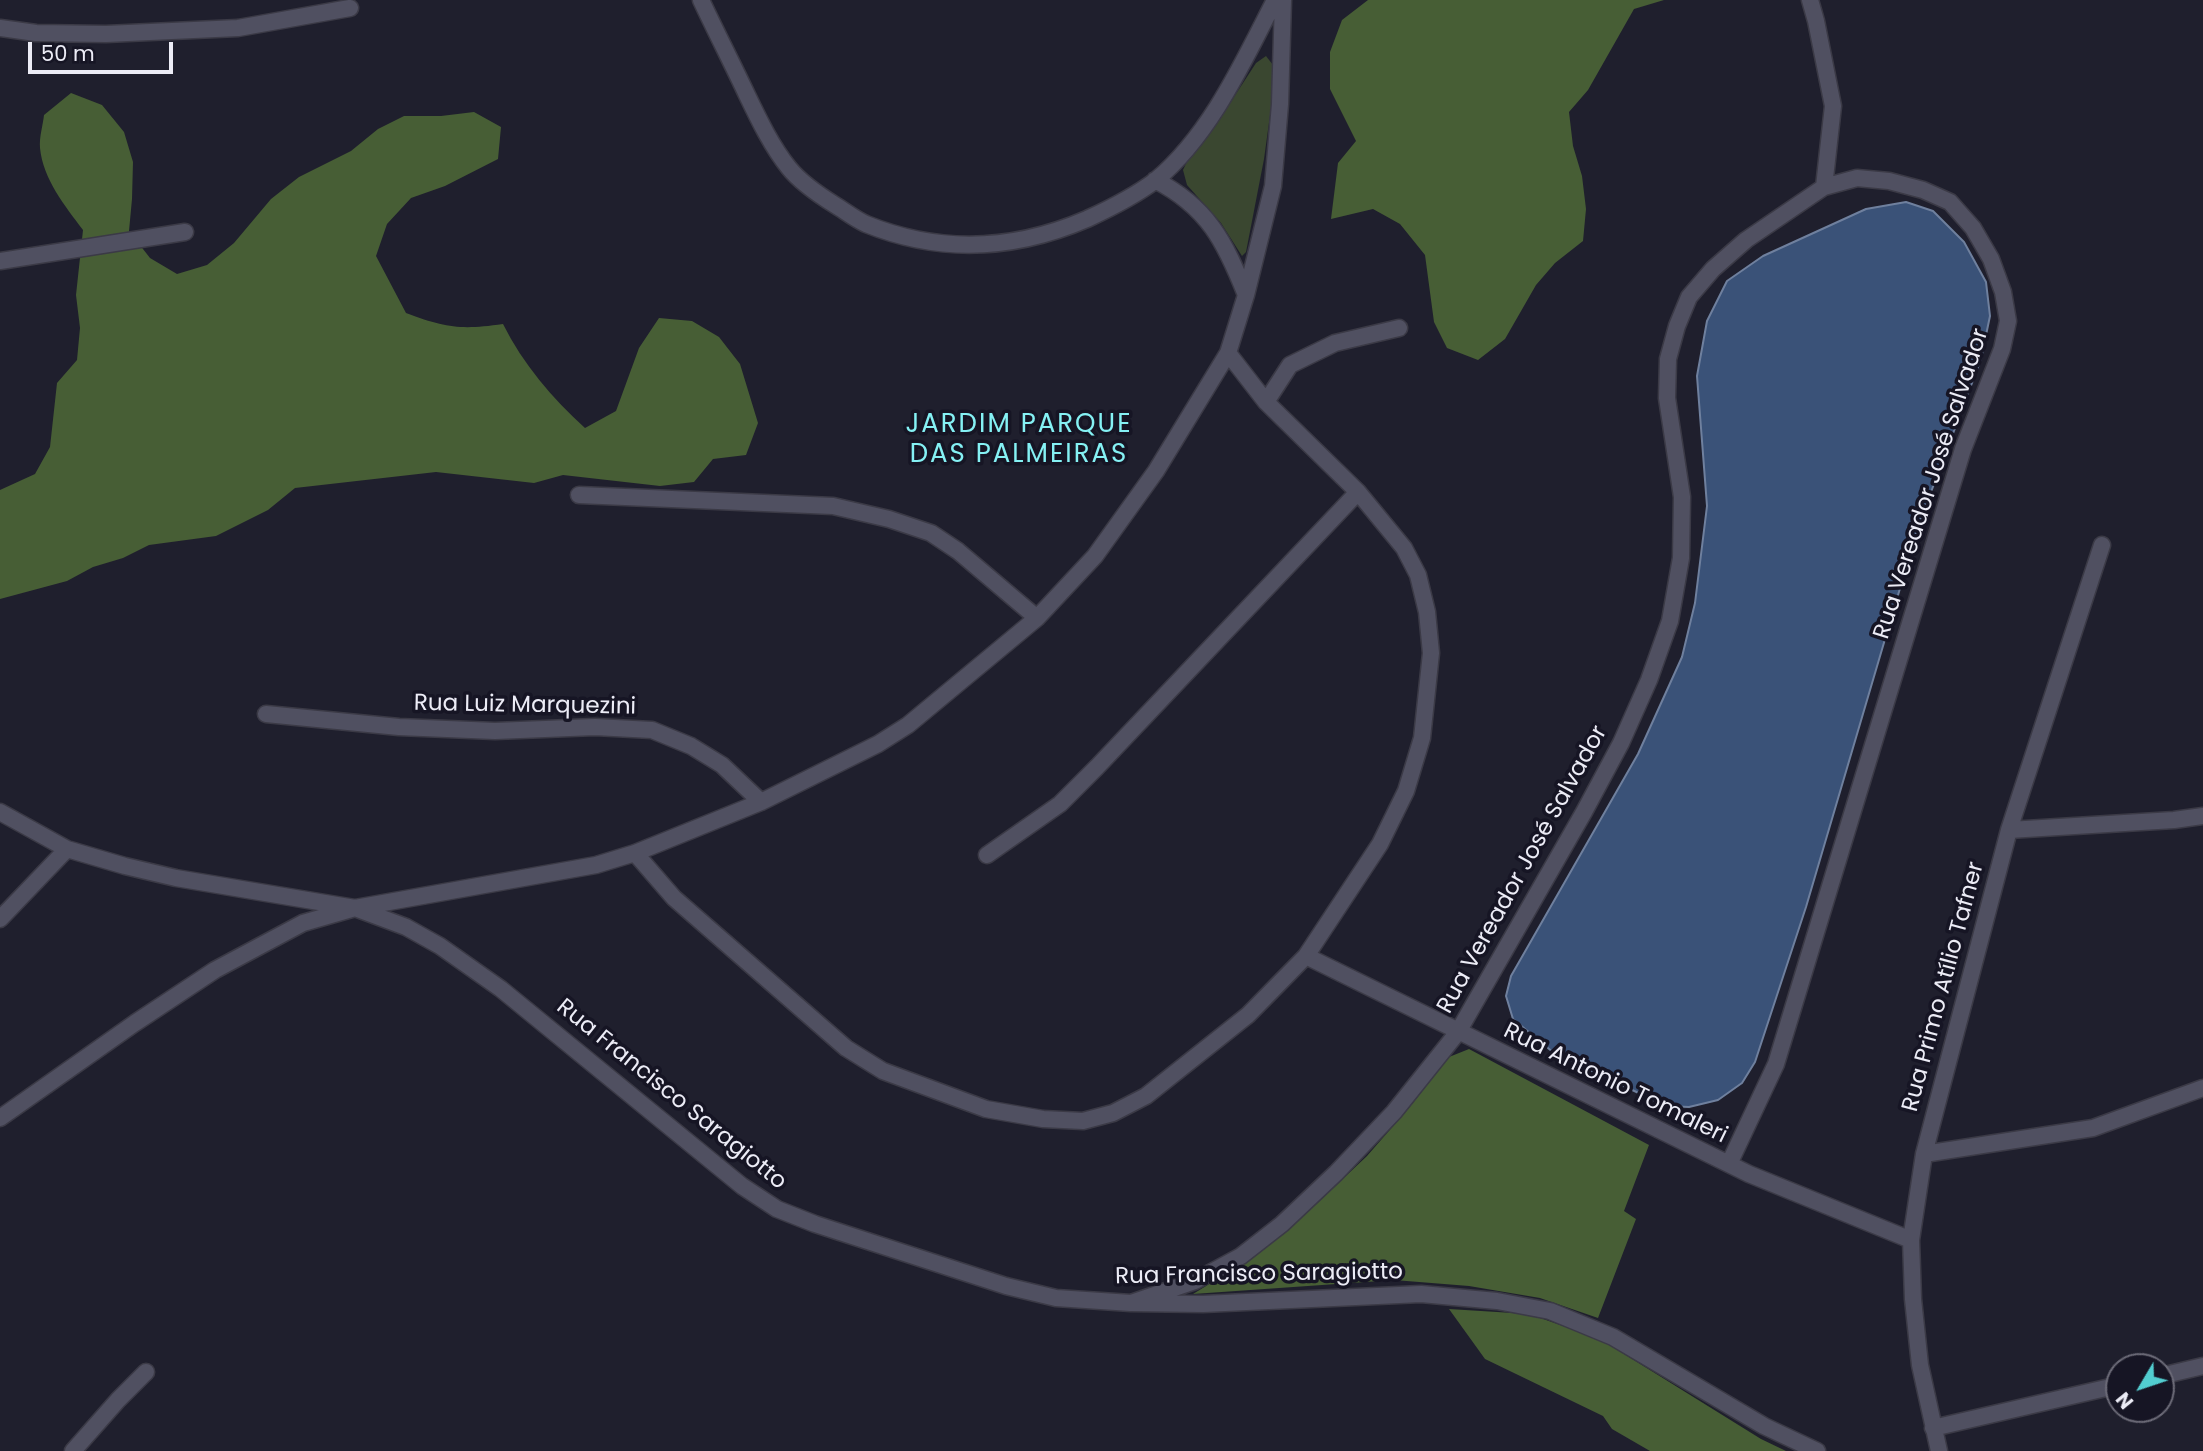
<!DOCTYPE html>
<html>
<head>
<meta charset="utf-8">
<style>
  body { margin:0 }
  #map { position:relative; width:2203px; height:1451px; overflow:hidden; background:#1f1f2d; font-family:Poppins,sans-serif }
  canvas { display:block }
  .north { position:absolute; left:2105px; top:1353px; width:70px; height:70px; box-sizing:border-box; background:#161524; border:2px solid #6c6b78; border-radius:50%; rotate:231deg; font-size:19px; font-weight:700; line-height:28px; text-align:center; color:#ececf6 }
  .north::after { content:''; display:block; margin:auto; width:24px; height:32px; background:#52cdd0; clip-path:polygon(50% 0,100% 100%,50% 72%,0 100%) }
  .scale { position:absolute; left:28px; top:42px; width:145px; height:32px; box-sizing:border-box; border:4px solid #ececf6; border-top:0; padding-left:9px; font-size:21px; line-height:24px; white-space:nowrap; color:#ececf6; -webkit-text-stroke:5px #161524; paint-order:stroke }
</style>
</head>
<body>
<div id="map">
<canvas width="2203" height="1451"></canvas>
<div class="north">N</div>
<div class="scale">50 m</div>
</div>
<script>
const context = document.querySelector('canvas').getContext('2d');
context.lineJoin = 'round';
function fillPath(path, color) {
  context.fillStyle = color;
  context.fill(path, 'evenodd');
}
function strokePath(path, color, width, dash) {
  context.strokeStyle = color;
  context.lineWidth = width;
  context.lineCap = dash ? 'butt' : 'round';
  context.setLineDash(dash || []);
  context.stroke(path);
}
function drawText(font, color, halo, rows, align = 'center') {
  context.font = font + ' Poppins,sans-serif';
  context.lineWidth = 7;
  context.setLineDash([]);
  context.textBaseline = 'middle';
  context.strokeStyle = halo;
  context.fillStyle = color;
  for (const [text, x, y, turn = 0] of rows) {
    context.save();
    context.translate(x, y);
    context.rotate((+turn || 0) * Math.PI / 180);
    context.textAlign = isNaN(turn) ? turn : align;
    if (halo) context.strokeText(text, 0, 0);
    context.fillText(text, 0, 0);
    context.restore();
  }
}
fillPath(new Path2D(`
  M1266 56 1273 65 1272 101 1264 159 1246 252 1242 256 1221 223 1187 185 1183 170 1191 153 1217 123 1256 63Z`), '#3a4730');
fillPath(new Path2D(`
  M1368 0H1664L1634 9 1588 90 1569 112 1573 146 1582 176 1586 209 1583 241 1555 263 1536 285 1505 339 1478 360 1447 348 1434 322 1425 255 1400 224 1373 209 1331 219 1338 163 1356 141 1330 89V52L1342 20Z
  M71 93 102 105 124 132 133 162 132 199 129 231 150 258 177 274 207 265 234 243 271 199 299 177 351 151 378 129 404 116H441L474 112 501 127 498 159 445 186 411 198 387 224 376 256 406 313C446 328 461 330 503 324 523 364 552 398 585 428L616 411 639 348 659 318 692 321 719 337 740 364 758 423 746 455 713 459 694 482 660 486 563 475 534 483 436 472 295 488 268 510 216 536 149 545 123 558 93 567 67 581 0 599V490L35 474 50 447 57 383 77 360 80 328 76 295 83 230C65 206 43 179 40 148 39 137 43 125 44 115Z
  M1469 1049 1649 1145 1624 1211 1636 1219 1598 1318 1540 1298 1469 1286 1394 1280 1193 1294 1255 1256 1312 1208 1367 1156 1408 1109 1449 1057Z
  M1449 1309 1529 1314 1600 1339 1761 1439 1786 1451H1650L1612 1429 1603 1416 1485 1359Z`), '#475e35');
const water = new Path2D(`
  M1906 202 1933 211 1964 242 1986 282 1990 316 1981 359 1919 524 1806 907 1755 1062 1742 1083 1718 1100 1689 1107 1666 1106 1554 1053 1513 1019 1506 996 1511 976 1638 754 1682 657 1695 603 1707 506 1697 376 1707 321 1727 281 1763 256 1866 209Z`);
fillPath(water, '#3a5278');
strokePath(water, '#6f809e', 2);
const street = new Path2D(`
  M701 0C716 32 732 63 747 95 759 120 772 147 789 168 801 183 819 195 835 205 845 211 855 219 866 224 940 254 1015 250 1087 219 1111 208 1135 196 1156 180 1211 134 1243 62 1275 0
  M1810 0 1816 21 1833 106 1824 187
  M0 28 36 33 106 34 238 28 350 8
  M1155 180C1208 207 1225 242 1246 295
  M0 261 185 232
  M1266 402 1290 365 1335 343 1399 328
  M579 495 833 506 889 519 931 533 958 551 1037 618
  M266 714 399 727 495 731 595 727 652 730 691 746 722 765 761 802
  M0 812 67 849 125 866 176 878 355 908 406 927 440 946 501 989 742 1186 777 1209 815 1224 1006 1286 1056 1298 1131 1303 1203 1304 1421 1294 1497 1301 1550 1311 1613 1337 1764 1426 1817 1451
  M2009 830 2174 820 2203 816
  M635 853 674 898 846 1048 883 1071 986 1109 1043 1119 1083 1121 1113 1113 1146 1096 1248 1015 1306 956 1380 844 1406 791 1422 738 1431 653 1427 612 1418 575 1404 548 1358 492 1266 402 1228 353
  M987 855 1060 804 1097 767 1358 492
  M0 919 67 849
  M1306 956 1749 1174 1911 1240
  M0 1118 135 1023 215 970 303 923 355 908 596 865 635 853 761 802 878 744 908 725 1037 618 1095 556 1156 471 1228 353 1246 295 1273 186 1280 104 1283 0
  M1924 1154 2093 1128 2203 1088
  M1131 1303 1195 1281 1241 1256 1282 1224 1336 1173 1394 1112 1458 1032 1584 812 1621 743 1649 680 1670 621 1681 558 1682 497 1667 398 1668 359 1677 326 1689 297 1713 269 1746 240 1824 187 1857 178 1889 181 1923 190 1950 202 1973 228 1991 259 2003 292 2008 321 2002 349 1963 449 1776 1064 1729 1164
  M2161 1376 2203 1366
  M1933 1428 2119 1385
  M73 1451 118 1400 146 1372
  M1939 1451 1920 1365 1913 1299 1911 1240 1924 1154 2009 830 2102 545`);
strokePath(street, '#3b3a46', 19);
strokePath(street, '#505061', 16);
drawText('23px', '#ececf6', '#161524', [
  ["Rua Vereador José Salvador",1932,484,-72],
  ["Rua Luiz Marquezini",525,706,1],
  ["Rua Vereador José Salvador",1523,870,-61],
  ["Rua Primo Atílio Tafner",1944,987,-75],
  ["Rua Antonio Tomaleri",1615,1084,26],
  ["Rua Francisco Saragiotto",671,1095,39],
  ["Rua Francisco Saragiotto",1259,1275,-1]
]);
context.letterSpacing = '2px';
drawText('26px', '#85f1f4', '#161524', [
  ["JARDIM PARQUE",1019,425],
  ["DAS PALMEIRAS",1019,455]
]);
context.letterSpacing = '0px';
</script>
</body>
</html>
